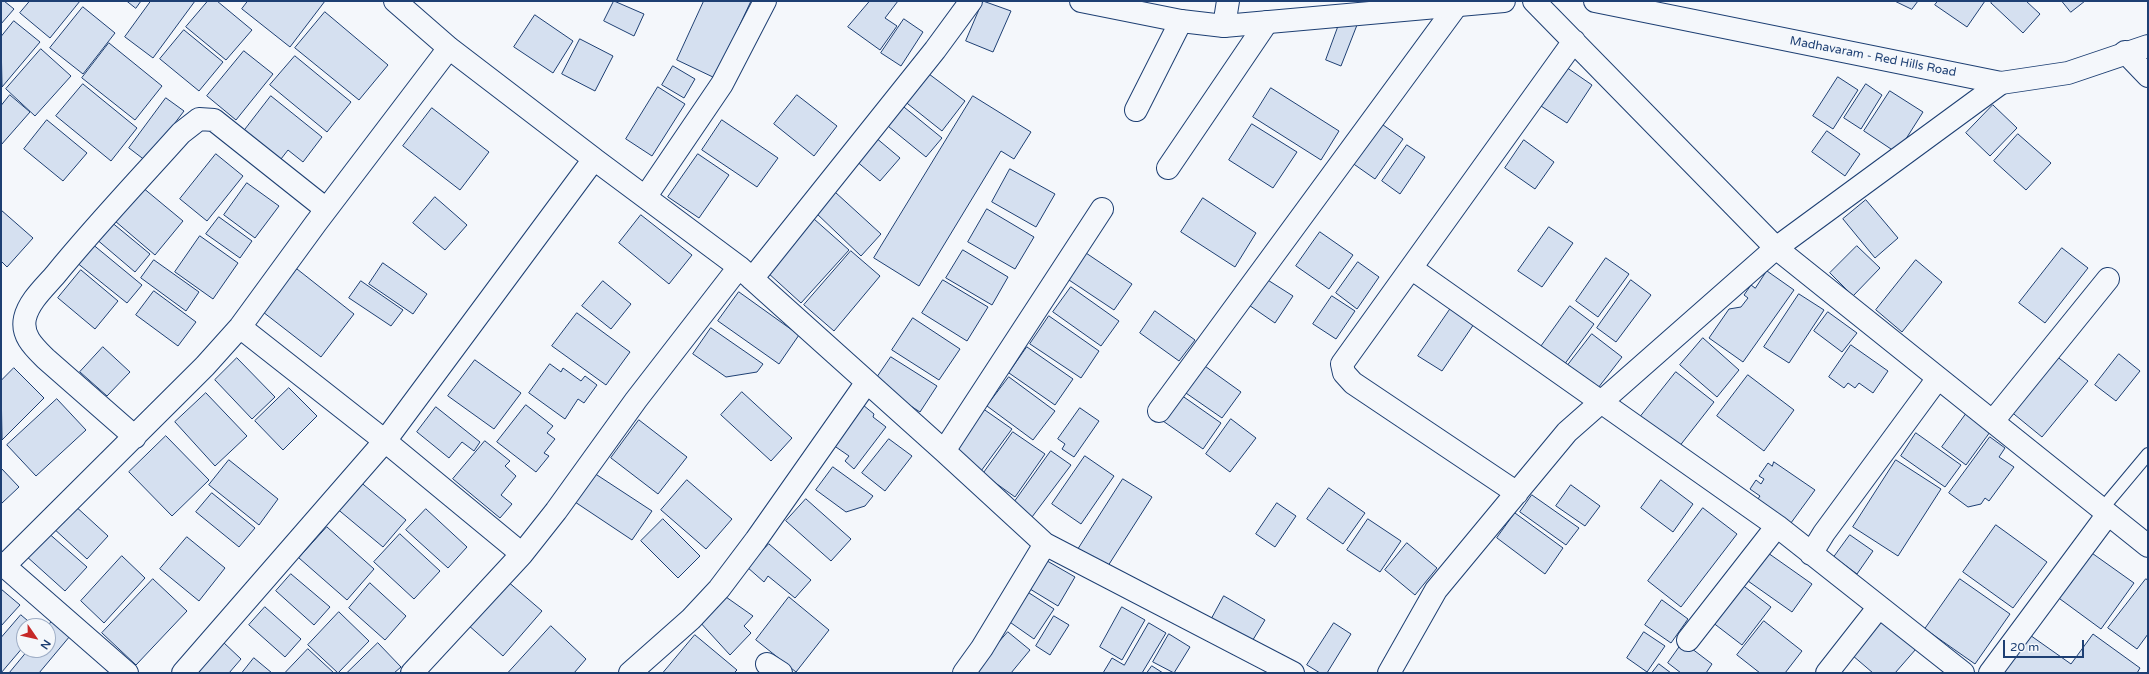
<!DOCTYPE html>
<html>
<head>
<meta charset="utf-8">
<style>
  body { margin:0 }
  #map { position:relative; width:2149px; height:674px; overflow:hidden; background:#f4f7fb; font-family:"Varela Round",sans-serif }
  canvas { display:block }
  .frame { position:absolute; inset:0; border:2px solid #1d3f73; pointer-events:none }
  .north { position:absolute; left:16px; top:618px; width:40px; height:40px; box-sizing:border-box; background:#f4f7fb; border:1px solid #9eadc5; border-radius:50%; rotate:124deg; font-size:11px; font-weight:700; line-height:16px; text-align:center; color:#1d3f73 }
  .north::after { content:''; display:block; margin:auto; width:14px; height:18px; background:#c62828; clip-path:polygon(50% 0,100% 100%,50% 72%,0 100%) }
  .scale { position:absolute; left:2003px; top:640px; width:81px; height:18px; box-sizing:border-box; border:2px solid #1d3f73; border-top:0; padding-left:5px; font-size:12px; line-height:14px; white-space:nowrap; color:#1d3f73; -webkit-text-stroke:3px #f4f7fb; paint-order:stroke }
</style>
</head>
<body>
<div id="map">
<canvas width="2149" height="674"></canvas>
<div class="frame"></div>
<div class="north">N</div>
<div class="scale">20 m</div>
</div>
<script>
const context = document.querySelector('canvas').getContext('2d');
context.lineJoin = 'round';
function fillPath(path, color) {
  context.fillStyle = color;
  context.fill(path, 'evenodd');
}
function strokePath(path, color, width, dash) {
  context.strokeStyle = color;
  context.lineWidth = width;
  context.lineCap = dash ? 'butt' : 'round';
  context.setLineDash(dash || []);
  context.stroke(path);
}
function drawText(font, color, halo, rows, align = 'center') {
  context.font = font + ' "Varela Round",sans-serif';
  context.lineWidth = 3;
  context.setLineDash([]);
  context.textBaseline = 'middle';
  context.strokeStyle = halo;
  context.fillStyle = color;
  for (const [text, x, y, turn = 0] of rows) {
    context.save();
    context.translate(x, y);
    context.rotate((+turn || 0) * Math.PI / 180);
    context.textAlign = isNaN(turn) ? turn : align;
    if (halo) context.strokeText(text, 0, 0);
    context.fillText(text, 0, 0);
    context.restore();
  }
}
const building = new Path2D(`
  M1 1H4L14 9 1 24Z
  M30 1H80L50 38 20 13Z
  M127 1H141L136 8Z
  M151 1H195L153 58 125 37Z
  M208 1H217L252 30 226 60 186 27Z
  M248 1H325L290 47 242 9Z
  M614 1 644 14 634 36 604 21Z
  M704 1H751L715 78 677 60Z
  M870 1H898L885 18 897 26 880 50 848 27Z
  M983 1 1011 11 993 52 966 41Z
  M1895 1H1918L1912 9Z
  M1938 1H1985L1967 27 1935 5Z
  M1993 1H2026L2040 14 2023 33 1991 3Z
  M2062 1H2085L2071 12Z
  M83 7 115 33 83 74 50 48Z
  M325 12 388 65 359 100 295 48Z
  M535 15 573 41 553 73 514 47Z
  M904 19 923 32 901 66 881 53Z
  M1341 19 1357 25 1341 66 1326 60Z
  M14 21 40 42 2 87 1 37Z
  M184 30 223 62 199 91 160 59Z
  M580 39 613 56 595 91 562 74Z
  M109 43 162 86 135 120 82 78Z
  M41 49 71 76 35 116 6 89Z
  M244 51 273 74 236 120 207 96Z
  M295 56 351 102 327 132 270 85Z
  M673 66 695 79 684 98 662 85Z
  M1566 67 1592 85 1567 123 1541 106Z
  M925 71 965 101 942 131 903 100Z
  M1838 77 1858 90 1833 129 1813 116Z
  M83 84 137 128 111 161 56 116Z
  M1866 84 1882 95 1861 129 1844 118Z
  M658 87 685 104 652 156 626 139Z
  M1271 88 1339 131 1321 160 1253 117Z
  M1890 91 1923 112 1897 153 1864 131Z
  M10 95 30 112 1 145V106Z
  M797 95 837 126 814 156 774 124Z
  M271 96 322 137 303 162 288 150 281 159 244 131Z
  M973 96 1031 132 1014 159 1001 151 919 286 874 258Z
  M166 98 184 111 146 161 129 148Z
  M899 103 942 138 926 157 883 122Z
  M1993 105 2017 128 1990 156 1966 133Z
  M432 108 489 152 460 190 403 146Z
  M47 120 87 153 63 181 24 149Z
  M722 120 778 158 757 187 702 150Z
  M1376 120 1403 139 1375 179 1348 160Z
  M1252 124 1297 152 1273 188 1229 160Z
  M1827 131 1860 154 1845 176 1812 152Z
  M2018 134 2051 163 2026 190 1994 161Z
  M875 137 900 158 880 181 855 160Z
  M1524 140 1554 162 1535 189 1505 168Z
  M1407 145 1425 157 1400 194 1382 181Z
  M216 154 243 176 207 221 180 199Z
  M698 154 729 175 699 218 668 197Z
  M1010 169 1055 194 1036 227 992 202Z
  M247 183 279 206 255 238 224 215Z
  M142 187 183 221 155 255 115 221Z
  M835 192 881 234 861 256 815 212Z
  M435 197 467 225 445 250 413 223Z
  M1203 198 1256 233 1235 267 1181 232Z
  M1866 200 1898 238 1875 258 1843 219Z
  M987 209 1034 237 1015 269 968 242Z
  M1 210 33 238 7 267 1 261Z
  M641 215 692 255 669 284 619 243Z
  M219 217 252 241 240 258 206 234Z
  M814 219 849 250 801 303 767 272Z
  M110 221 150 254 135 272 95 238Z
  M1549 227 1573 243 1542 287 1518 271Z
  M1320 232 1353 255 1329 289 1296 266Z
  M200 236 238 263 213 299 175 272Z
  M91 243 142 285 127 303 76 262Z
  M1857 246 1880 268 1853 296 1830 273Z
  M2062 248 2088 268 2045 323 2019 303Z
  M963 250 1008 277 992 305 946 278Z
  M851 251 880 276 834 331 804 305Z
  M1083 251 1132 284 1114 310 1066 278Z
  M1606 258 1629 274 1598 317 1576 301Z
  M154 260 199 292 186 311 141 278Z
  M1916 260 1942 282 1902 332 1876 310Z
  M1358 262 1379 277 1357 309 1336 293Z
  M383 263 427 294 413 314 369 284Z
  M297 269 354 314 321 357 263 312Z
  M81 270 118 301 95 329 58 298Z
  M1767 271 1794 290 1743 362 1709 338 1729 309 1741 307 1748 298 1744 295 1751 285 1755 288Z
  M1263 277 1293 296 1275 323 1246 303Z
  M943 280 988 307 967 341 922 313Z
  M1631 280 1651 295 1616 342 1597 328Z
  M361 281 403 310 391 326 349 298Z
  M603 281 631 304 611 329 582 306Z
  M1071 287 1119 321 1101 346 1053 312Z
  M154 291 196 322 178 346 136 315Z
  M739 292 799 335 779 364 718 321Z
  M1799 294 1824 310 1789 363 1764 347Z
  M1332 296 1355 311 1336 339 1313 324Z
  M1453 305 1476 321 1442 371 1418 356Z
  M1570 306 1594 324 1564 365 1540 348Z
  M1155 311 1195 340 1179 361 1140 333Z
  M1828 312 1857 333 1842 352 1814 331Z
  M577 313 630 352 606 385 552 346Z
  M1049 316 1099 351 1081 378 1030 344Z
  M913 318 960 349 939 380 892 350Z
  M711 328 763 364 757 372 726 377 693 354Z
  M1592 334 1622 357 1598 388 1568 365Z
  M1703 338 1739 370 1717 397 1680 365Z
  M1851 345 1888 371 1873 393 1859 383 1855 388 1848 383 1844 388 1829 377Z
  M103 347 130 372 107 396 80 372Z
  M1027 347 1073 379 1055 405 1009 373Z
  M2119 354 2140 371 2116 401 2095 385Z
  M2055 355 2088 381 2042 437 2009 410Z
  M891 357 937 386 920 412 874 382Z
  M237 358 275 397 252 419 215 380Z
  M475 360 521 393 494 429 448 396Z
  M550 364 561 372 563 368 581 381 585 376 597 385 584 403 578 399 565 419 529 393Z
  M1202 364 1241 392 1222 418 1183 391Z
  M14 368 44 398 2 440 1 381Z
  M1676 372 1714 402 1675 452 1637 421Z
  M1748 375 1794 410 1764 451 1717 416Z
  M1009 377 1055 411 1033 440 987 406Z
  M289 388 317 416 283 450 255 421Z
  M742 392 792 438 771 461 721 415Z
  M206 393 247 436 215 466 175 422Z
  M1181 395 1221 423 1203 449 1163 421Z
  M57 399 86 430 36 476 7 445Z
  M526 405 553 426 547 433 555 439 544 453 549 456 536 472 497 442Z
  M863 405 874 414 873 417 886 427 854 469 845 461 849 456 833 445Z
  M436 407 480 442 474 451 462 442 449 458 417 432Z
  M982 408 1012 429 981 471 952 449Z
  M1080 408 1099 421 1074 457 1062 449 1065 444 1058 439Z
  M1966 414 1990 432 1966 465 1942 447Z
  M1231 419 1256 438 1230 472 1206 454Z
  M639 420 687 457 658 494 611 458Z
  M1013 432 1045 454 1015 497 983 474Z
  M1916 433 1961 465 1945 487 1901 456Z
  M166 436 209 480 172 516 129 472Z
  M1990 437 2005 448 1999 457 2014 467 1989 501 1985 498 1981 504 1968 507 1949 493Z
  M889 439 912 456 885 491 862 473Z
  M485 441 510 461 505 466 516 476 501 495 512 504 500 518 453 479Z
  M1051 451 1071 465 1032 517 1013 504Z
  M1085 456 1114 476 1081 524 1052 504Z
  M229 460 278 499 259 525 209 485Z
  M1896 460 1941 489 1898 556 1853 527Z
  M1774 462 1815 490 1788 527 1755 503 1760 496 1750 489 1756 480 1761 484 1764 479 1759 476 1768 463 1772 466Z
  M833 467 873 496 865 506 846 512 816 490Z
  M1 468 19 487 1 504Z
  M594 473 652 511 632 540 575 502Z
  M1123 479 1152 497 1106 569 1077 551Z
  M358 480 406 520 383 547 335 507Z
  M687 480 732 519 706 549 661 510Z
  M1661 480 1693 504 1673 532 1641 508Z
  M1571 485 1600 506 1585 526 1556 506Z
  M1329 488 1365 513 1343 544 1307 519Z
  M212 493 255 528 239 547 196 512Z
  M1532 495 1579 528 1566 545 1520 512Z
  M806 499 851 539 831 561 786 521Z
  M1277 503 1296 516 1275 547 1256 534Z
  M73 504 108 536 87 559 52 527Z
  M1703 508 1737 534 1681 607 1648 581Z
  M426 509 467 547 448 568 406 530Z
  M1515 513 1563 548 1545 574 1497 538Z
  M663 519 700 556 678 578 641 541Z
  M1368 519 1401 541 1380 572 1347 550Z
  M1996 525 2047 562 2013 608 1963 572Z
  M327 527 374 569 347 600 299 558Z
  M46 531 87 567 65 591 25 555Z
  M400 534 440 571 414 599 374 562Z
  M1850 535 1873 551 1857 574 1834 557Z
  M187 537 225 568 199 601 160 569Z
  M1407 543 1437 568 1415 595 1385 570Z
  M769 544 811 580 795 598 768 576 764 582 747 567Z
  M2089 551 2134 583 2101 629 2056 596Z
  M1768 553 1812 584 1792 612 1748 581Z
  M122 556 145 578 104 623 81 601Z
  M1042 558 1075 577 1058 606 1025 586Z
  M291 574 330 607 314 625 276 591Z
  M153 579 187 611 136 665 102 633Z
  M1960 579 2010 614 1975 664 1925 629Z
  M2146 579 2148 580V634L2137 649 2108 628Z
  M506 580 542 611 503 656 467 624Z
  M370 583 406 616 385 640 349 608Z
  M1741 584 1771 607 1742 645 1712 622Z
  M1 589 20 605 1 626Z
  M1023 589 1054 609 1034 639 1004 618Z
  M1224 596 1265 620 1251 643 1211 620Z
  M726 597 753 616 744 626 751 633 730 655 698 620Z
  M789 597 829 630 796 672 756 640Z
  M1662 600 1688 619 1671 643 1645 625Z
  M265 607 301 639 285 657 249 625Z
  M1122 607 1145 620 1122 660 1100 647Z
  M339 612 369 641 338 673 308 645Z
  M21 615 34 626H24V646L1 673V638Z
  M1054 616 1069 625 1050 655 1036 646Z
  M1882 620 1916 649 1895 673H1873L1852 655Z
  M52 621 70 636 39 673H9L28 650H48V626Z
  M1764 621 1802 651 1785 673H1760L1737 655Z
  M1149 623 1166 633 1142 673H1103L1112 658 1124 665Z
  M1334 623 1351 634 1327 673H1320L1307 665Z
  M551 626 586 659 574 673H508Z
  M1008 632 1030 650 1011 673H972Z
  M1644 632 1665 646 1647 672 1627 658Z
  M2027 633 2071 664 2093 634 2140 668 2137 673H1998Z
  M1169 634 1190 647 1174 673 1153 662Z
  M695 635 737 670 734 673H663Z
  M223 642 241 659 229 673H195Z
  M1683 642 1712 664 1706 673H1681L1668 663Z
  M378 643 401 667 394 673H347Z
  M308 649 334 673H285Z
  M254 658 272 673H242Z
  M1659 664 1671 673H1652Z
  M1152 666 1163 673H1147Z`);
fillPath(building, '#d5e0f0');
strokePath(building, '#1d3f73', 1);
const service = new Path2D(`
  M2102 509 2148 454`);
const minor = new Path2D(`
  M1224 26 1228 1
  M2125 52 2148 76
  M2001 83 1776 248 2148 546
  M1136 110 1181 21
  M594 159 739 267 944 451 1045 544 982 648 964 673
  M1168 168 1267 22
  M646 196 722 84 765 1
  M1411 268 1777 526 1963 673
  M752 279 935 50 971 1
  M240 327 385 441 522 554
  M1159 411 1457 5
  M1993 421 2108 279
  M135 437 46 359C35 348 21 336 25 318 29 301 45 287 56 274 96 225 139 180 181 133L199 119 214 120 326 209
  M944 451 1102 209
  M1517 493 1353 383 1344 373 1342 364 1574 41
  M1045 544 1293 673
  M1811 554 1824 533 1938 378
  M1 563 127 673
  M4 566 205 366 240 327 316 223 449 48
  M1688 640 1777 526
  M767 664 781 673
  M183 673 385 441 594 159 449 48 395 1
  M412 673 522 554 556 511 636 400 739 267
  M630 673 691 619 719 589 756 540 867 382
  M1389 673 1436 590 1567 432 1776 248 1534 1
  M1827 673 1878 608
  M1990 673 2108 514`);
const primary = new Path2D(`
  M1081 1 1181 21 1224 26 1504 1
  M1595 1 2001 83 2068 73 2148 46`);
strokePath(service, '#1d3f73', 14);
strokePath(minor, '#1d3f73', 24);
strokePath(primary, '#1d3f73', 24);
strokePath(service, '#f4f7fb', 12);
strokePath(minor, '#f4f7fb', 22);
strokePath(primary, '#f4f7fb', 22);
drawText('12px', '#1d3f73', '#f4f7fb', [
  ["Madhavaram - Red Hills Road",1873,57,11]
]);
</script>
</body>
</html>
